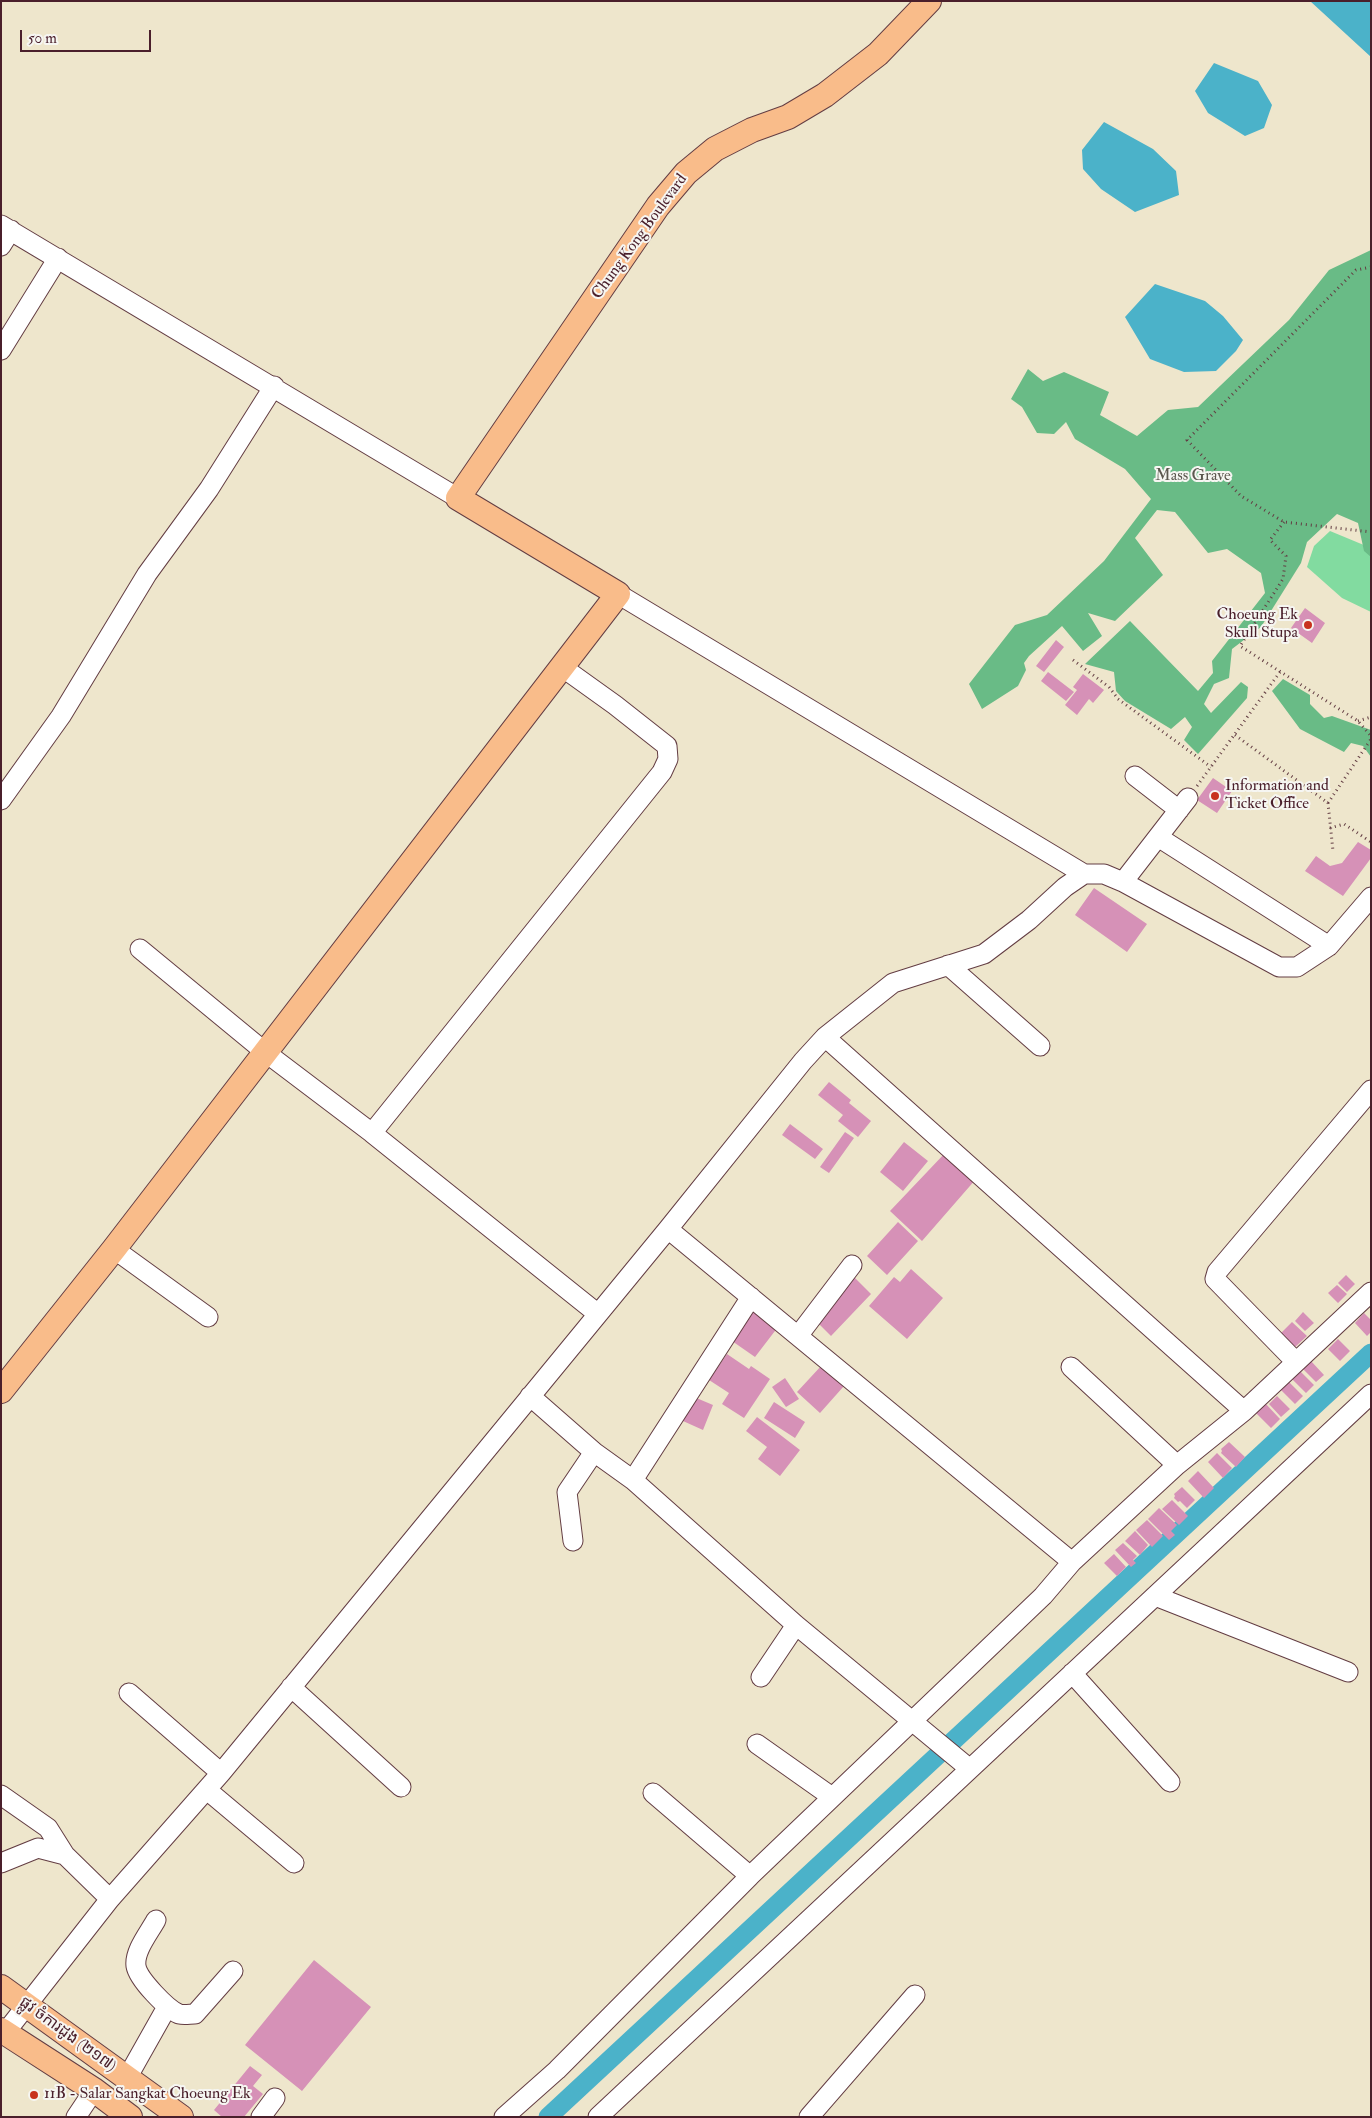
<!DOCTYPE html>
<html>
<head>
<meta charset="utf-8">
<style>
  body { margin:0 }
  #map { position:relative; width:1372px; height:2118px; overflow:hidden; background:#eee6cc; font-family:"IM FELL Double Pica",serif }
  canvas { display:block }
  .frame { position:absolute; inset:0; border:2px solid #4a1f2b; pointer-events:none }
  .scale { position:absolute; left:20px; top:30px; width:131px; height:22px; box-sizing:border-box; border:2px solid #4a1f2b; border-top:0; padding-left:6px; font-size:15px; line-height:18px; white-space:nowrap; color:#4a1f2b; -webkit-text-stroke:4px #f6f6f2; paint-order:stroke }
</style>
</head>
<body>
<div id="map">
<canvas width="1372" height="2118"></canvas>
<div class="frame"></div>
<div class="scale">50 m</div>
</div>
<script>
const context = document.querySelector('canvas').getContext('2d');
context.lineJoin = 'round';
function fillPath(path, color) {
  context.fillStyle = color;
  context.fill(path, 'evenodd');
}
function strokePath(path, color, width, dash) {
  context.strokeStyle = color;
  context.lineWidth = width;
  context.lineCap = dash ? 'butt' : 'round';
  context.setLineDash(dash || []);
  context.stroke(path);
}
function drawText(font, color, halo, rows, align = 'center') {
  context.font = font + ' "IM FELL Double Pica","Noto Sans Khmer",serif';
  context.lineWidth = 4;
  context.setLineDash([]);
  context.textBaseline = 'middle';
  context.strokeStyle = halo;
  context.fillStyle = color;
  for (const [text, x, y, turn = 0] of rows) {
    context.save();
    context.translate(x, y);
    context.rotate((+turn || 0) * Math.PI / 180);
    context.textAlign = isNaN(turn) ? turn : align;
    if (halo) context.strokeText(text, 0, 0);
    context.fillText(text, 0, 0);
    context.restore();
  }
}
fillPath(new Path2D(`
  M1330 531 1371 548V612L1342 598 1307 567 1314 546Z`), '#82dba0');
fillPath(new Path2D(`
  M1371 250V557L1364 551 1358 523 1337 514 1307 542 1301 563 1261 627 1232 649 1229 678 1214 684 1204 704 1211 713 1241 682 1248 687 1247 698 1198 754 1184 740 1192 727 1185 717 1171 729 1125 701 1116 691 1114 672 1085 664 1130 621 1198 691 1213 673 1212 661 1265 593 1261 573 1227 549 1208 553 1175 512 1157 510 1135 538 1163 575 1115 621 1088 613 1102 636 1083 651 1062 626 1029 656 1024 663 1026 670 1018 686 982 709 969 684 1015 625 1047 615 1104 561 1151 499 1125 469 1075 439 1066 422 1054 434 1037 433 1022 407 1011 399 1028 369 1043 381 1064 372 1109 392 1100 415 1137 436 1168 410 1198 407 1289 320 1329 270Z
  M1283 679 1310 695V704L1324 718 1332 716 1371 730V757L1363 746 1351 743 1344 752 1300 729 1272 691Z`), '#69bb86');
fillPath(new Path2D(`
  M1310 1H1371V57Z
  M1214 63 1258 81 1272 105 1264 128 1245 136 1208 113 1195 91Z
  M1104 122 1153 149 1176 171 1179 195 1135 212 1101 189 1083 169 1082 150Z
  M1155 284 1205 301 1223 316 1243 340 1236 351 1216 371 1184 372 1150 359 1125 317Z`), '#4bb2c9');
strokePath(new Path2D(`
  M548 2117 1371 1353`), '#4bb2c9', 19);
fillPath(new Path2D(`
  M1305 608 1325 623 1312 643 1291 628Z
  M1056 640 1064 647 1044 672 1036 666Z
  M1048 672 1074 692 1066 701 1041 681Z
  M1083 674 1104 690 1093 703 1089 699 1077 715 1065 705 1077 690 1073 687Z
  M1213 778 1232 791 1217 813 1197 800Z
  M1358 842 1371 850V858L1343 896 1305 871 1316 856 1330 866 1342 863Z
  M1094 888 1147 924 1127 952 1075 915Z
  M829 1082 851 1100 849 1103 871 1121 858 1137 838 1121 843 1115 818 1095Z
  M790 1124 823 1149 815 1159 782 1135Z
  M845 1132 854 1138 829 1173 820 1167Z
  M904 1142 928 1161 903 1191 880 1172Z
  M946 1152 976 1179 922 1241 890 1211Z
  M898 1222 918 1241 887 1275 867 1256Z
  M911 1269 943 1298 907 1339 869 1306 894 1277 900 1282Z
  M1346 1275 1355 1284 1347 1292 1338 1283Z
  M854 1277 871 1294 831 1336 814 1319Z
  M1337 1285 1347 1294 1338 1303 1328 1293Z
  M755 1310 778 1327 755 1357 732 1341Z
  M1303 1312 1314 1323 1305 1331 1295 1321Z
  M1364 1313 1371 1320V1332L1367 1336 1355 1323Z
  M1292 1322 1307 1336 1294 1348 1280 1334Z
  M1338 1339 1350 1351 1340 1361 1328 1349Z
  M727 1354 749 1369 751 1366 770 1379 744 1418 722 1404 729 1393 709 1380Z
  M1310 1360 1324 1375 1316 1382 1302 1368Z
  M822 1365 844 1386 820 1413 797 1392Z
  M1299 1370 1314 1385 1306 1393 1291 1378Z
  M785 1378 799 1399 786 1407 772 1387Z
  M1288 1381 1303 1396 1295 1404 1280 1389Z
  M1277 1396 1290 1409 1281 1417 1269 1404Z
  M694 1397 713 1405 703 1430 683 1421Z
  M774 1402 805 1422 795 1438 764 1418Z
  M1265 1403 1280 1419 1271 1428 1256 1413Z
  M757 1417 800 1450 780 1476 758 1459 767 1447 746 1431Z
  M1229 1442 1245 1457 1236 1467 1221 1453 1222 1451 1221 1449Z
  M1217 1453 1232 1468 1223 1478 1208 1462Z
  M1198 1471 1214 1488 1204 1498 1188 1481Z
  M1182 1487 1195 1500 1187 1508 1180 1501 1178 1502 1174 1498 1175 1496 1174 1494Z
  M1172 1500 1188 1516 1179 1525 1162 1509Z
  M1159 1508 1177 1525 1171 1531 1175 1535 1169 1540 1148 1519Z
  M1147 1520 1163 1536 1152 1547 1136 1530Z
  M1135 1531 1148 1545 1140 1555 1125 1541Z
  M1123 1543 1137 1556 1133 1560 1136 1563 1131 1567 1115 1550Z
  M1114 1554 1126 1567 1117 1576 1104 1563Z
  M314 1960 371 2007 302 2091 245 2045Z
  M250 2066 262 2075 253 2086 263 2094 244 2117H222L214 2110Z`), '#d691b7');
const minor = new Path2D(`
  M1 225 458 498
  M1 246 11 230
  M1 350 58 258
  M618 594 1084 874
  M1135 776 1179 810
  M1 800 61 716 147 574 209 489 274 386
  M1158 837 1329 946
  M1123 882 1188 798
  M140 949 265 1052 372 1133 598 1314
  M948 965 1040 1046
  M825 1037 1244 1411
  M372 1133 662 772 668 759 667 746 615 705 562 667
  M668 1229 1072 1562
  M114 1249 208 1317
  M798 1336 852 1265
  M1296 1362 1215 1279 1217 1272 1371 1090
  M1071 1367 1177 1465
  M530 1396 594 1452 633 1480 796 1625 970 1769
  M633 1480 751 1297
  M573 1541 567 1492 594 1452
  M1155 1596 1348 1672
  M1072 1673 1170 1782
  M761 1677 796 1625
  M291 1687 401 1787
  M129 1693 221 1773
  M757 1744 832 1797
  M207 1790 294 1863
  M653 1793 750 1876
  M1 1795 48 1828 65 1855
  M1 1863 38 1848 65 1855 110 1899
  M156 1920C149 1933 134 1951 136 1966 138 1979 167 2009 179 2014 184 2015 190 2014 195 2014L233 1971
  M5 2033 110 1899 221 1773 668 1229 803 1061 825 1037 893 983 984 954 1029 920 1065 887 1084 874H1104L1123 882 1279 967H1297L1329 946 1371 897
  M127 2078 167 2007
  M76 2117 94 2090
  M261 2117 275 2098
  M504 2117 557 2070 750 1876 1043 1596 1072 1562 1177 1465 1244 1411 1371 1292
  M598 2117 1371 1394
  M809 2117 915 1995`);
const major = new Path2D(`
  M1 1391 114 1249 618 594 458 498 658 206 686 173 715 149 752 130 788 117 825 95 878 54 929 1
  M1 1987 181 2117
  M1 2030 94 2090 130 2117`);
strokePath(minor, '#633d43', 21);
strokePath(major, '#633d43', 26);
strokePath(new Path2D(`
  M1371 267 1356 270 1187 440 1241 496 1284 522 1371 532
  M1284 522 1270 540 1286 556 1283 579 1240 646 1358 721 1371 736
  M1073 660 1109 687 1118 699 1211 767
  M1358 721 1371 717
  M1235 735 1328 803 1333 851
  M1197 786 1280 672
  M1328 803 1371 739
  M1330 828 1344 824 1371 842`), '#633d43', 3, [1, 4]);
strokePath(minor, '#fff', 19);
strokePath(major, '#f9bc8a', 24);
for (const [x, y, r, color] of [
  [1308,625,5,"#c8321e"],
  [1215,796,5,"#c8321e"],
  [34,2095,5,"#c8321e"]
]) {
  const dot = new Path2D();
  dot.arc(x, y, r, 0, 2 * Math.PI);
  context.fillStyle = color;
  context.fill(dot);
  strokePath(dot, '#f6f6f2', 2);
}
drawText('16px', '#4a1f2b', '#f6f6f2', [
  ["Chung Kong Boulevard",640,237,-54],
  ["ផ្លូវ ចំការដូង (២១៧)",67,2035,36]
]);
drawText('16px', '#5b574e', '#f6f6f2', [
  ["Mass Grave",1193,477]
]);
drawText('16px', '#4a1f2b', '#f6f6f2', [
  ["Choeung Ek",1298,616,"right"],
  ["Skull Stupa",1298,634,"right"],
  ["Information and",1225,787],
  ["Ticket Office",1225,805],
  ["11B - Salar Sangkat Choeung Ek",44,2095]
], 'left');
</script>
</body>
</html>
